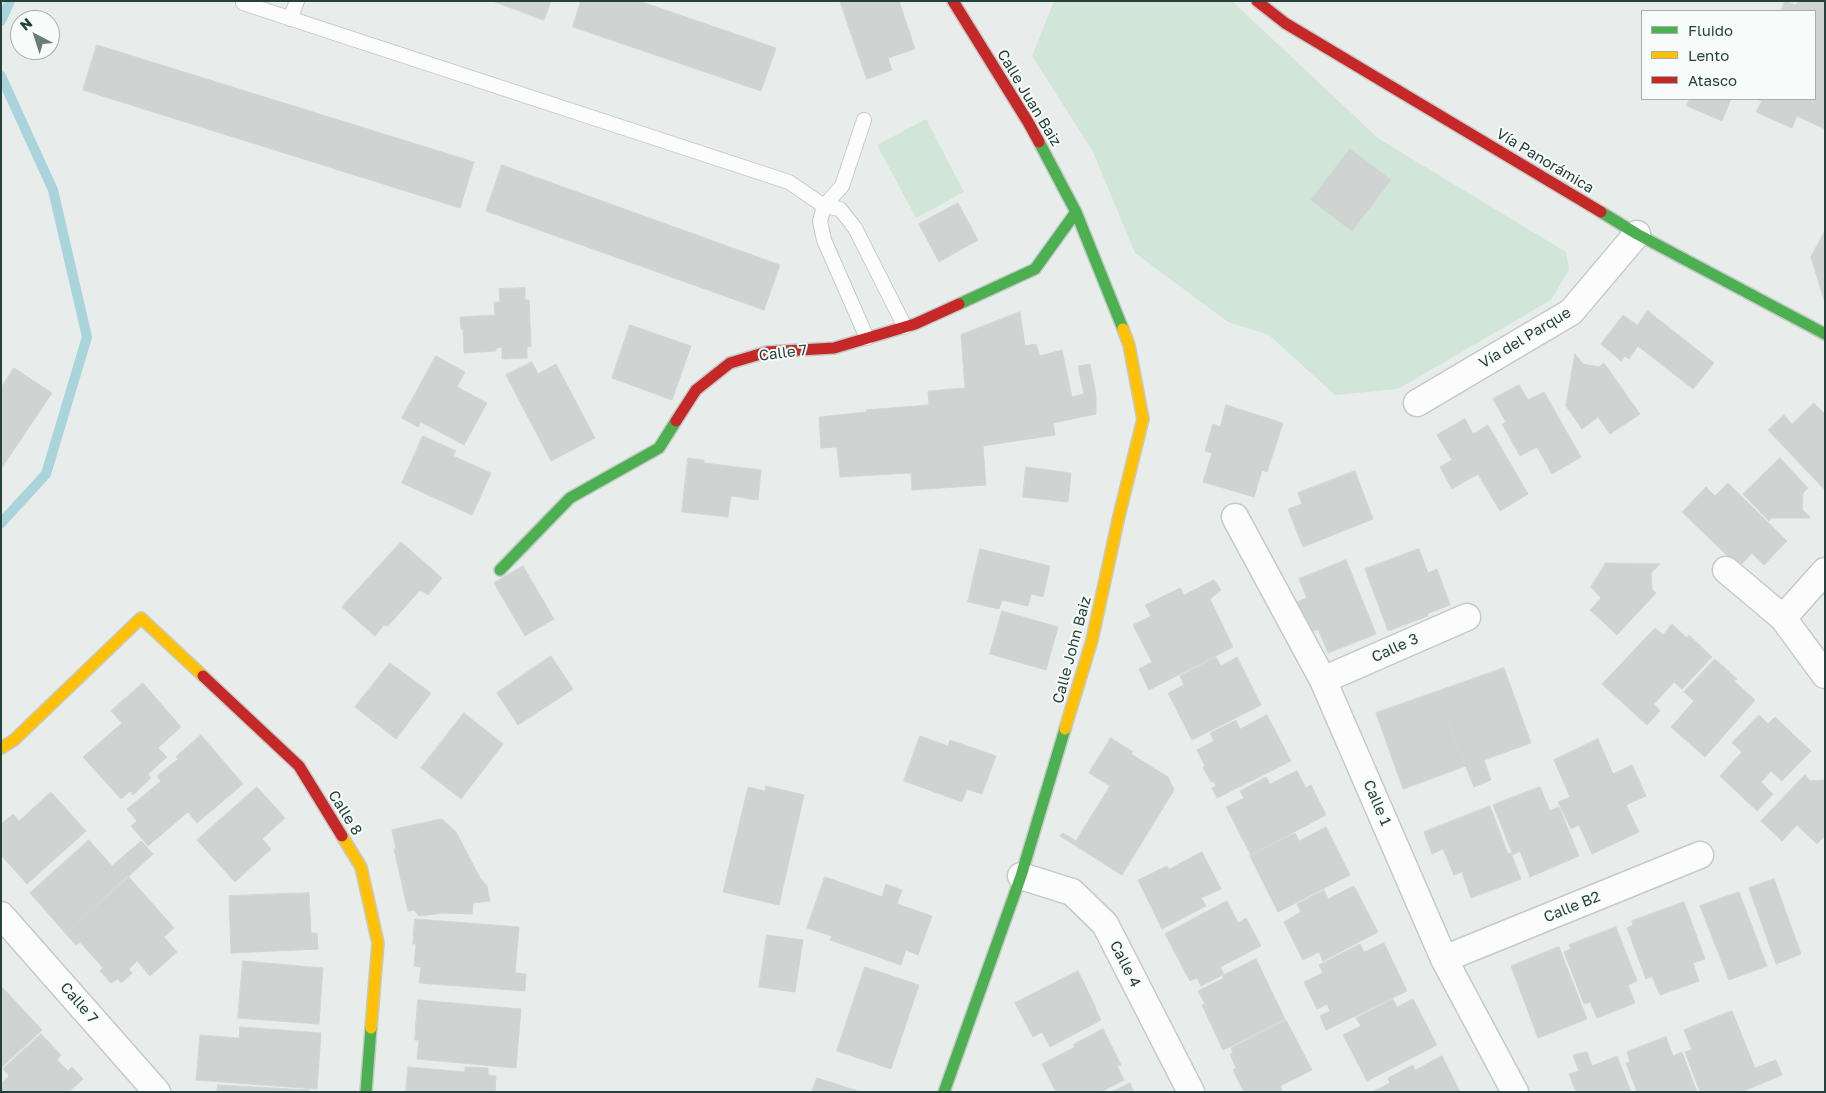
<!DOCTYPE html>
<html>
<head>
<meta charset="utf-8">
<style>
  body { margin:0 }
  #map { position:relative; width:1826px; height:1093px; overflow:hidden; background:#e8edeb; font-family:"Golos Text",sans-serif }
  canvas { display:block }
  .frame { position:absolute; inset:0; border:2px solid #24423a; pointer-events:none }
  .legend { position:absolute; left:1641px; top:10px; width:175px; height:90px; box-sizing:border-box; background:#f7fbf9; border:1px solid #a3b1ad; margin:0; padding:6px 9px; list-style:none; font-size:15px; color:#24423a }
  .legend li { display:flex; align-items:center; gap:10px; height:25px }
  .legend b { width:25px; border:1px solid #a3b1ad }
  .north { position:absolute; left:10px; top:10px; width:50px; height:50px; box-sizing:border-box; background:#f7fbf9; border:1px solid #a3b1ad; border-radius:50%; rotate:320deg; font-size:14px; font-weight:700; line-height:20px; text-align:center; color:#24423a }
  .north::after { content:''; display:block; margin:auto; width:18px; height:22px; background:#697e78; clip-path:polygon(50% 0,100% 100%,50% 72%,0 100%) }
</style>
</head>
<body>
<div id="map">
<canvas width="1826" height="1093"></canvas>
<div class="frame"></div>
<ul class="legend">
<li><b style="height:6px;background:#4caf50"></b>Fluido</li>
<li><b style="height:6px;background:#ffc107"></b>Lento</li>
<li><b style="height:6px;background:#c62828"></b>Atasco</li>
</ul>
<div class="north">N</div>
</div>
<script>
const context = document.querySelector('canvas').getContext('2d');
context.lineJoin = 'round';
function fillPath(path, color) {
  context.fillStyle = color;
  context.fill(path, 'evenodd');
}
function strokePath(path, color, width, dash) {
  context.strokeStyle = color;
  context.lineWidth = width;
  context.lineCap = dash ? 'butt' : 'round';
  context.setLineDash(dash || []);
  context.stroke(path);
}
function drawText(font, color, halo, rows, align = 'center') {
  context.font = font + ' "Golos Text",sans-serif';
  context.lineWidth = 4;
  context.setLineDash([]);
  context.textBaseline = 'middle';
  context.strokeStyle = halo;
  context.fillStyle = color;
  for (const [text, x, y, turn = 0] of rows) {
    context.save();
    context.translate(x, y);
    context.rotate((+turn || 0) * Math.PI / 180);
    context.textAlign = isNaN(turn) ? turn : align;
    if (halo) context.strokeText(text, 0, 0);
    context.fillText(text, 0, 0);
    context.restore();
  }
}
fillPath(new Path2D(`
  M1054 1H1232L1379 139 1566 252 1569 270 1551 300 1398 389 1335 395 1269 335 1228 322 1135 253 1092 150 1032 56Z
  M926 119 964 192 916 218 877 145Z`), '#d1e6d8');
strokePath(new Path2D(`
  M1 21 10 1
  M1 76 53 190 87 337 46 474 1 523`), '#a9d4db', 10);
const building = new Path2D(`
  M493 1H551L544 20Z
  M581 1H639L776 48 761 91 573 27Z
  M840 1H899L915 49 888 58 892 70 867 79Z
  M1785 1 1796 5 1798 1H1825V129L1797 116 1792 128 1756 112 1762 101 1756 99H1815V11H1781Z
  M97 45 474 162 460 208 83 90Z
  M1690 99H1731L1722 121 1687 106Z
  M1350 149 1391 180 1352 231 1311 200Z
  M502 165 780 265 764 310 486 211Z
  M958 203 978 240 939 262 919 224Z
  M1825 231V303L1811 257Z
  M525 288V300H529L531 346 527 347V358L502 359V347L496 348V351L464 353 463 329H461L460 317 495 315 494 302H500L499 289Z
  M1648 311 1714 363 1693 389 1638 346 1629 359 1625 356 1621 361 1601 344 1623 315 1637 325Z
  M1020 312 1025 346 1036 344 1040 356 1062 350 1072 397 1084 394 1078 366 1090 364 1096 395V414L1053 423 1055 435 983 446 986 485 912 490 911 473 840 477 837 447 821 448 819 417 867 412 866 410 929 405 928 391 965 388 961 335Z
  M630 325 691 346 672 400 612 378Z
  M1575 354 1583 364 1599 367 1604 363 1640 414 1610 434 1598 417 1582 429 1566 406Z
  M436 356 465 372 457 387 487 403 464 445 421 422 418 427 402 418Z
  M532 362 538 374 556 364 595 438 551 461 506 375Z
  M14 368 52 393 1 469V388Z
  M1519 385 1528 400 1544 392 1581 457 1552 474 1537 447 1520 456 1502 424 1506 422 1493 399Z
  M1814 403 1825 414V490L1768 430 1784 415 1792 424Z
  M1226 405 1283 423 1267 472 1262 470 1254 497 1203 482 1212 453 1205 451 1213 424 1220 427Z
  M1465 419 1473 434 1488 425 1528 494 1500 511 1478 474 1452 489 1440 467 1452 460 1437 435Z
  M423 436 456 451 453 456 491 473 472 515 402 483Z
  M688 458 704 460V463L761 470 758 500 731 496 728 517 682 512Z
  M1780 458 1808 488 1803 493 1802 509 1811 518H1771L1769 521 1743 494Z
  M1026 467 1071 473 1068 502 1023 497Z
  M1355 471 1373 519 1303 547 1288 509 1302 504 1298 493Z
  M1728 483 1787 541 1764 565 1752 553 1739 567 1682 512 1706 487 1715 496Z
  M401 542 442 578 428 595 420 590 388 626 384 625 375 636 342 607Z
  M980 549 1050 566 1043 597 1031 594 1028 606 1002 600 999 609 968 602Z
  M1419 549 1428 573 1437 569 1450 605 1427 614 1428 616 1388 631 1365 569Z
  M1346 560 1376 634 1328 653 1318 629 1303 635 1292 604 1307 598 1299 579Z
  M1606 563 1660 564 1651 573 1652 589 1656 593 1617 635 1590 610 1601 598 1591 587Z
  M523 566 554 619 525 636 494 583Z
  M1214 580 1221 590 1210 599 1233 647 1149 690 1139 669 1152 662 1133 625 1151 616 1145 605 1180 588 1184 595Z
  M1002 611 1058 627 1046 670 990 654Z
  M1672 624 1687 638 1689 635 1712 657 1682 689 1674 682 1654 704 1660 711 1647 725 1602 684 1655 628 1663 635Z
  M551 656 573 689 518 725 497 693Z
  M1216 657 1221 666 1237 657 1261 705 1192 740 1168 693 1184 685 1180 676Z
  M1715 659 1737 679 1734 681 1755 700 1705 757 1671 727 1694 701 1684 692Z
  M390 663 431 693 396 739 355 707Z
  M1504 668 1531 743 1484 760 1491 780 1474 787 1436 692Z
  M143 683 181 727 158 748 167 757 148 774 151 778 133 795 130 791 121 799 83 757 122 723 111 711Z
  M1436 692 1466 766 1403 789 1376 713Z
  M464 713 503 744 461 799 421 768Z
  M1267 715 1291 761 1217 798 1212 788 1216 786 1213 781 1211 782 1203 767 1205 766 1197 750 1214 741 1210 733 1236 720 1240 729Z
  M1759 715 1768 724 1775 717 1811 751 1782 781 1771 771 1761 782 1773 794 1757 811 1720 776 1742 752 1732 743Z
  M201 735 243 784 197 823 188 812 148 846 131 826 137 821 127 809 161 781 157 776 178 759 176 757Z
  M920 736 948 746 950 740 996 756 982 794 967 789 962 802 904 781Z
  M1111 738 1133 752 1131 754 1168 777 1174 790 1122 875 1060 836 1063 833 1076 841 1110 786 1089 773Z
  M1598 739 1613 774 1632 765 1646 796 1626 805 1639 832 1592 854 1579 825 1571 829 1558 802 1570 797 1554 760Z
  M1297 771 1306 788 1311 785 1326 815 1251 855 1226 807 1244 798 1240 791 1266 777 1270 784Z
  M1805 775 1810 781 1825 780V836L1817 844 1797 825 1782 841 1761 821Z
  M766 786 804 795 779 905 723 892 748 787 765 791Z
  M257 787 285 818 262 839 271 849 235 882 197 840Z
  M1540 787 1550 811 1559 807 1579 856 1530 877 1520 851 1513 855 1493 805Z
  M51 792 86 831 27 884 1 855V824L13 814 19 821Z
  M1490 806 1508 854 1511 853 1521 879 1471 898 1462 872 1454 875 1443 849 1432 854 1424 832Z
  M442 819 456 832 480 878 487 886 490 901 473 903 472 914 444 913 419 916 414 910 408 911 394 849H396L392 830Z
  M1326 827 1350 875 1278 912 1250 856 1295 833 1299 841Z
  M89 840 112 866 141 841 153 854 66 934 30 893Z
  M1202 852 1221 889 1201 898 1206 906 1162 929 1138 880 1167 866 1169 869Z
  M128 876 174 928 164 937 177 952 150 976 137 961 129 969 132 973 121 983 118 979 111 983 100 971 103 968 80 942 76 945 66 934Z
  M825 877 882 897 886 884 902 890 897 904 932 916 918 955 906 950 901 965 830 940 832 936 807 928Z
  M1774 879 1801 954 1776 964 1749 888Z
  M1354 886 1378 932 1323 961 1319 952 1303 960 1284 922 1301 912 1297 904 1324 890 1328 899Z
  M1739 892 1767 966 1729 980 1700 906Z
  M309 893 311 933H317L318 949 231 953 229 896Z
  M1227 901 1238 923 1246 918 1261 946 1220 967 1224 974 1201 986 1197 978 1190 981 1165 934Z
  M1684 902 1705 959 1693 963 1699 981 1660 995 1652 976 1646 979 1627 928 1633 925 1632 921Z
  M415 919 519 927 515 973 526 974 525 991 419 983 421 967 414 966 416 944H413Z
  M1616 927 1637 981 1628 985 1635 1003 1597 1018 1590 1002 1584 1004 1564 952 1571 949 1569 945Z
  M767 935 803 940 795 992 759 987Z
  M1384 943 1407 991 1326 1030 1320 1016 1330 1011 1327 1004 1317 1009 1304 982 1323 973 1319 965 1360 944 1364 952Z
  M1559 947 1587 1019 1538 1038 1511 966Z
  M1256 959 1285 1019 1223 1050 1202 1005 1205 1004 1198 991 1224 978 1222 976Z
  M243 961 323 968 319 1024 238 1018Z
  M865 967 919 985 891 1069 837 1051Z
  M1078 971 1096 1008H1095L1101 1020 1050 1047 1042 1032 1033 1037 1015 1003Z
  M2 987 42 1030 1 1068V988Z
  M1393 999 1397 1007 1413 999 1437 1045 1367 1081 1343 1035 1361 1026 1356 1018Z
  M418 1000 521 1009 516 1068 417 1059 419 1040H415Z
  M1732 1011 1755 1068 1776 1060 1782 1075 1741 1092H1700L1685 1052 1692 1050 1684 1030Z
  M1286 1020 1312 1070 1280 1086 1282 1090 1280 1092H1244L1233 1070 1236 1068 1230 1054 1233 1053 1231 1048Z
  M240 1027 321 1033 317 1089 196 1080 200 1035 239 1038Z
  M1103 1029 1121 1065 1117 1066 1124 1080 1101 1092H1056L1042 1064 1075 1047 1073 1045Z
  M41 1034 61 1055 57 1060 68 1071 72 1067 83 1079 69 1092H1V1084L9 1076 3 1069Z
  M1666 1037 1673 1056 1682 1052 1697 1092H1637L1626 1063 1630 1062 1627 1052Z
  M1587 1052 1592 1066 1617 1056 1631 1092H1576L1569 1074 1579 1071 1573 1055Z
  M1442 1056 1460 1092H1372L1390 1083 1388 1078 1413 1065 1415 1070Z
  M408 1067 465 1072V1067L488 1068V1075L496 1076 495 1092H406Z
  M817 1078 861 1092H812Z
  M1130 1083 1134 1092H1112Z
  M218 1085 309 1090V1092H217Z`);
fillPath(building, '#cfd4d2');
strokePath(building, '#d1d6d4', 1);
const lane = new Path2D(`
  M243 3 789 182 824 206 840 209 855 228 905 327
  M290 19 297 1
  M864 120 842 186 824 206 820 221 824 240 867 338`);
const street = new Path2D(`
  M1417 403 1571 312 1637 234
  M1235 517 1323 680 1444 959 1515 1092
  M1726 570 1783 618 1825 675
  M1783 618 1825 571
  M1323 680 1467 617
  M1021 876 1072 892 1105 924 1191 1092
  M1 915 157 1092
  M1444 959 1700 855`);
const fast = new Path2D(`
  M1039 142 1076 212 1123 329
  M1601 212 1637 234 1825 334
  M959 304 1035 269 1076 212
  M500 570 570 498 659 448 676 421
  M366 1092 371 1028
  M944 1092 1021 876 1065 729`);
const slow = new Path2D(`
  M1065 729 1092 640 1119 516 1143 419 1129 345 1123 329
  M1 748 14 740 141 618 203 676
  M342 836 361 867 378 943 371 1028`);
const jam = new Path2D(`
  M953 1 1028 122 1039 142
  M1257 1 1285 23 1601 212
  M676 421 696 390 730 363 767 352 834 348 915 324 959 304
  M203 676 299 766 342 836`);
strokePath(lane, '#c5cac8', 16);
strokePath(street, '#c5cac8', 29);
strokePath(fast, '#c3cbc8', 14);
strokePath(slow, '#c3cbc8', 14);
strokePath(jam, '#c3cbc8', 14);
strokePath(lane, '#fcfcfc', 14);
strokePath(street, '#fcfcfc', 26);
strokePath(fast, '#4caf50', 11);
strokePath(slow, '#ffc107', 11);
strokePath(jam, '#c62828', 11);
drawText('15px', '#24423a', '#f7fbf9', [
  ["Calle Juan Baiz",1029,98,59],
  ["Vía Panorámica",1545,161,31],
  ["Vía del Parque",1525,338,-31],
  ["Calle 7",783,353,-7],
  ["Calle 3",1395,648,-24],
  ["Calle John Baiz",1072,650,-75],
  ["Calle 1",1377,803,67],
  ["Calle 8",345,813,58],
  ["Calle B2",1572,907,-22],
  ["Calle 4",1125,964,63],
  ["Calle 7",79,1003,49]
]);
</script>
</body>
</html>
